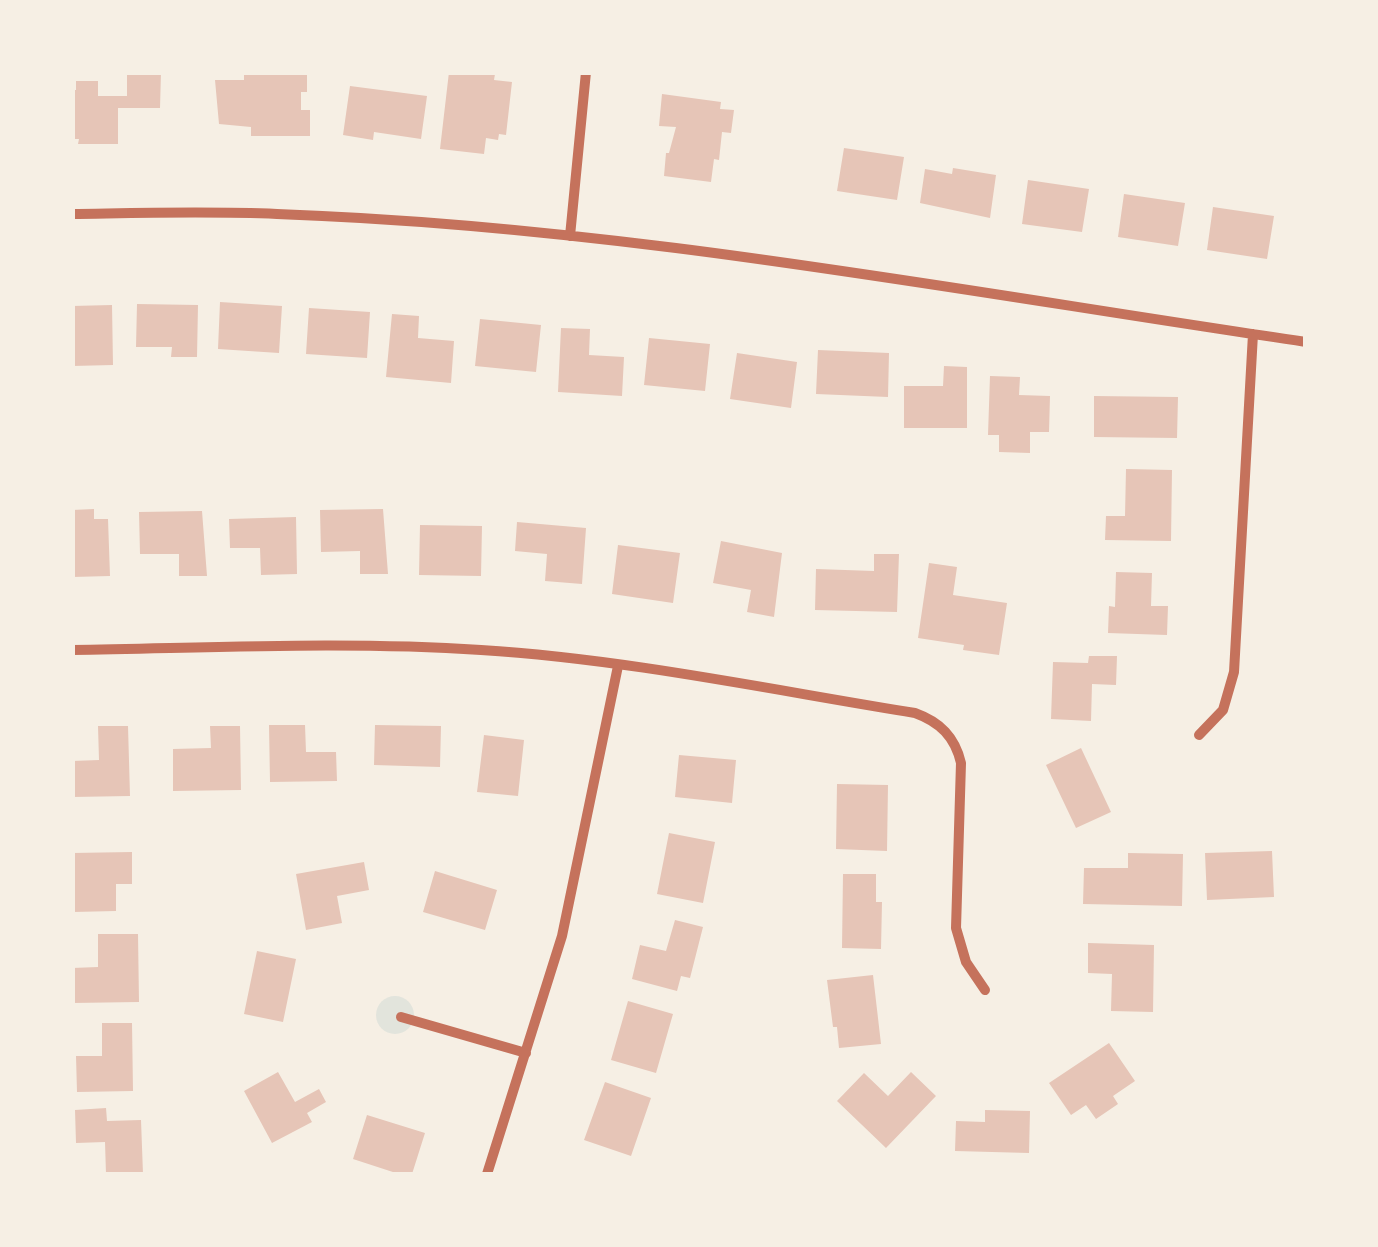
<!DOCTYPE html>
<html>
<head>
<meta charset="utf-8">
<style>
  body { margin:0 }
  #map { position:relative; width:1378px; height:1247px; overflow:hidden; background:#f6efe4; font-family:"Noto Sans",sans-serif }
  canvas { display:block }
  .frame { position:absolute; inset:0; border:75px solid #f6efe4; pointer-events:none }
</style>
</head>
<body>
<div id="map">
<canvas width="1378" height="1247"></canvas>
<div class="frame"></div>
</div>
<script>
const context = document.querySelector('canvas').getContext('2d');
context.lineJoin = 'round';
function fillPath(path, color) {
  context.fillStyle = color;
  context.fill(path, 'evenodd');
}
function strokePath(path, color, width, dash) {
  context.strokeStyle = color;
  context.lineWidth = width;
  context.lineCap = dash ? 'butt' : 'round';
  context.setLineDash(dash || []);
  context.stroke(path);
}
fillPath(new Path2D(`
  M376 1015a19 19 0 1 1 38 0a19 19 0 1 1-38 0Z`), '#e2e4dc');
fillPath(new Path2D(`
  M127 72H161L160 108H118V144H78L79 139H72V90H76V81H98V96H127Z
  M449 72 495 74 494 80 512 82 506 135 499 134 498 140 486 138 484 154 440 149Z
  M244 75H307V92H301V110H310V136H251V127L219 124 215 80H244Z
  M350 86 427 96 421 139 374 132 373 140 343 135Z
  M662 94 721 102 720 109 734 110 731 133 722 132 719 160 714 159 711 182 664 176 666 153H669L676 127 659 126Z
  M844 148 904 157 897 200 837 191Z
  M953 168 996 175 990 218 920 203 925 169 952 174Z
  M1028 180 1089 189 1082 232 1022 224Z
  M1124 194 1185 203 1178 246 1118 237Z
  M1213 207 1274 216 1267 259 1207 250Z
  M220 302 282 306 279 353 218 349Z
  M137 304 198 305 197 357H171L172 347H136Z
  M112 305 113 365 72 366V306Z
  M309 308 370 312 367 358 306 354Z
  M392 314 419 316 418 338 454 341 451 383 386 377Z
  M480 319 541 325 536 372 475 366Z
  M561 328 590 329 589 355 624 357 622 396 558 392Z
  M649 338 710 344 705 391 644 385Z
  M818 350 889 353 888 397 816 394Z
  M737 353 797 362 791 408 730 399Z
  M944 366 967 367V428H904V386H943Z
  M990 376 1020 377 1019 395 1050 396 1049 432H1030V453L999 452V435H988Z
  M1094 396 1178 397 1177 438 1094 437Z
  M1126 469 1172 470 1171 541 1105 540 1106 516H1125Z
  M94 509V519H108L110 576 72 577V510Z
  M383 509 388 574H360V551L321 552 320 510Z
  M202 511 207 576H179V554H140L139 512Z
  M296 517 297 574 261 575 260 548H230L229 519Z
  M517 522 586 528 582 584 545 581 547 554 515 551Z
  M420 525 482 526 481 576 419 575Z
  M721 541 782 553 774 617 747 612 751 590 713 583Z
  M618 545 680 553 673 603 612 594Z
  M874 554H899L897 612 815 610 816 569 874 571Z
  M929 563 957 567 953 595 1007 603 999 655 963 650 964 645 918 638Z
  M1116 572 1152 573 1151 606H1168L1167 635 1108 633 1109 606 1115 607Z
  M1089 656H1117L1116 685 1092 684 1091 721 1051 719 1053 662 1088 663Z
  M269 725H305L306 752H336L337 781 270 782Z
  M375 725 441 726 440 767 374 765Z
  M98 726H128L130 796 72 797V761L99 760Z
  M210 726H240L241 790 173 791V749L211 748Z
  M484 735 524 740 518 796 477 792Z
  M1081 748 1111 812 1076 828 1046 765Z
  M679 755 736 760 732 803 675 797Z
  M837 784 888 785 887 851 836 849Z
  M669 833 715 842 703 903 657 894Z
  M1272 851 1274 897 1207 900 1205 853Z
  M132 852V884H116V911L73 912 72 853Z
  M1128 853 1183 854 1182 906 1083 904 1084 868H1128Z
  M364 862 369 890 337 896 342 923 306 930 296 874Z
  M435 871 497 890 485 930 423 912Z
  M843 874H876V902H882L881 949 842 948Z
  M675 920 703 927 690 978 681 976 677 991 632 979 640 945 666 951Z
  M98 934H138L139 1002 72 1003V968L98 967Z
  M1088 943 1154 945 1153 1012 1111 1011 1112 974 1088 973Z
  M257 951 296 959 283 1022 244 1014Z
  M873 975 881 1044 839 1048 837 1027H833L827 980Z
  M628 1001 673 1014 656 1073 611 1060Z
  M102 1023H132L133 1091 77 1092 76 1056H102Z
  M1109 1043 1135 1081 1113 1096 1118 1104 1096 1119 1086 1105 1071 1115 1049 1083Z
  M278 1072 295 1102 319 1089 326 1102 307 1113 312 1122 272 1143 244 1091Z
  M911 1072 936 1096 886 1148 837 1101 864 1073 888 1096Z
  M605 1082 651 1098 631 1156 584 1140Z
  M106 1108 107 1121 141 1120 143 1174H106L105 1142 76 1143 75 1110Z
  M985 1110 1030 1111 1029 1153 955 1151 956 1121 985 1122Z
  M367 1115 425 1133 412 1174H399L353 1159Z`), '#e6c5b7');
strokePath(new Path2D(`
  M72 214C141 213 209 211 277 214 623 226 964 292 1306 342
  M570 236 586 72
  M72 650C209 648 345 641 481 650 626 659 772 690 915 713 940 722 955 737 961 763L956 928 966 962 985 990
  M1199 735 1223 710 1234 672 1253 334
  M401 1017 526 1053
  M487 1174 562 936 618 666`), '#c5725c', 10);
</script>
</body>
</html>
